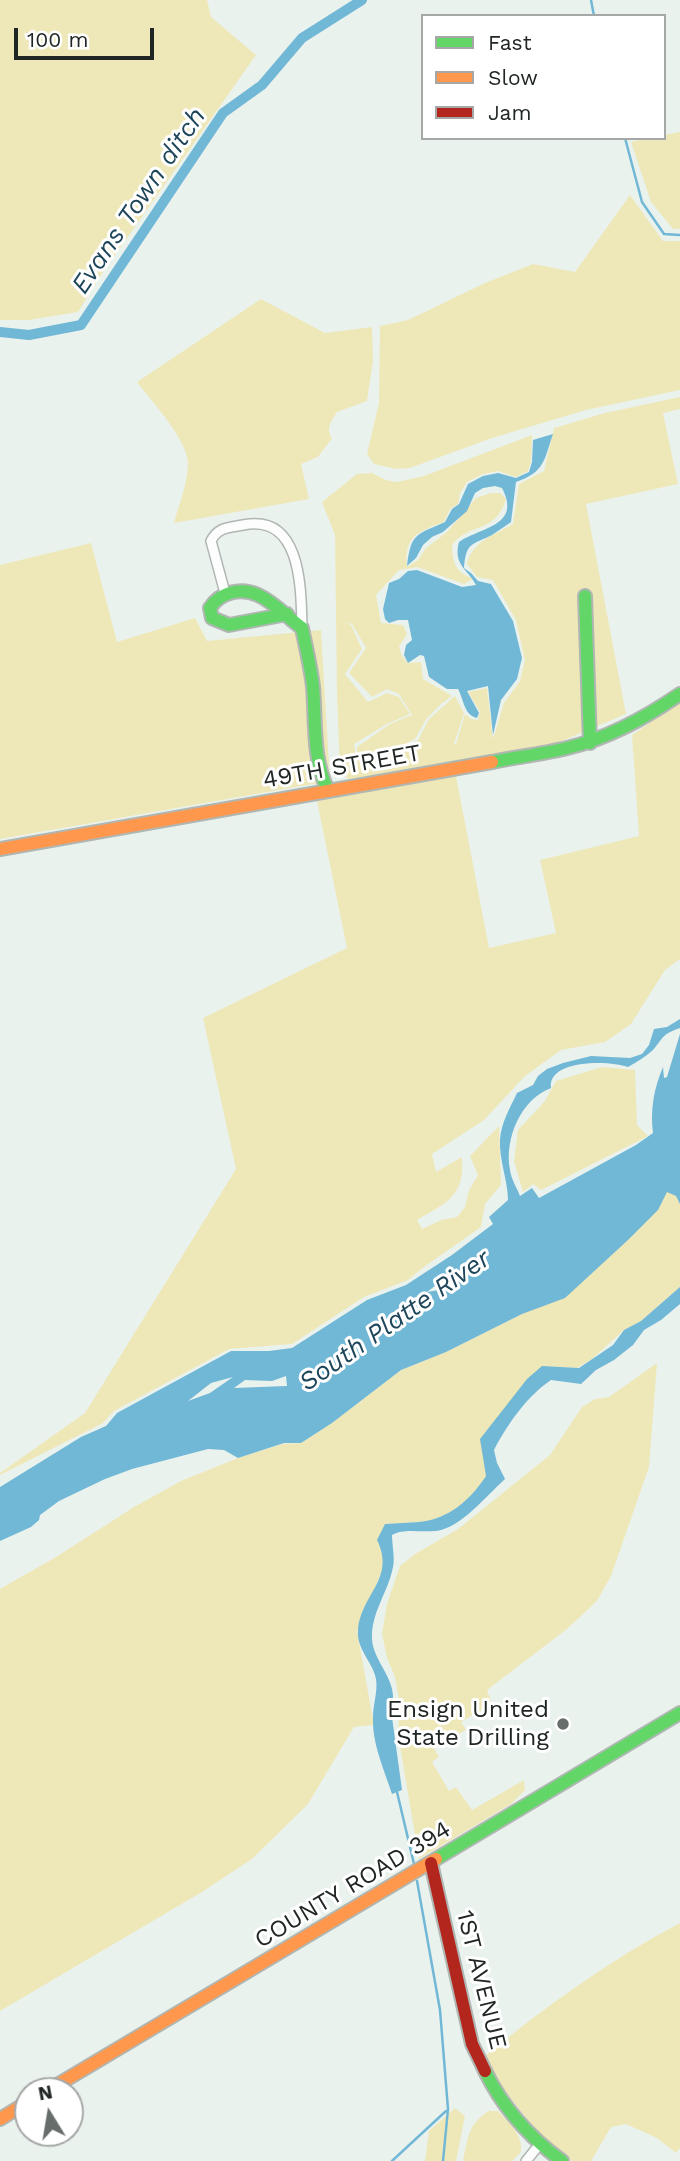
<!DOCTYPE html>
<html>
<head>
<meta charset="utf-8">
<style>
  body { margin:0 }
  #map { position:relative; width:680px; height:2161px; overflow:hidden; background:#eaf2ee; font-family:"Work Sans",sans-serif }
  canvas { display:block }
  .legend { position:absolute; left:421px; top:14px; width:245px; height:126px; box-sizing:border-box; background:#fff; border:2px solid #a6a8a7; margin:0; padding:9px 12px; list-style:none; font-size:21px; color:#202623 }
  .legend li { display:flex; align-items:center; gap:14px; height:35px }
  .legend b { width:35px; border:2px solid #a6a8a7 }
  .north { position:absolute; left:14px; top:2077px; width:70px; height:70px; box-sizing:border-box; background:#fff; border:2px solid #a6a8a7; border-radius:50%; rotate:349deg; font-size:19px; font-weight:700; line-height:28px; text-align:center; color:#202623 }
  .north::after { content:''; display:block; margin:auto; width:24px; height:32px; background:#676d6a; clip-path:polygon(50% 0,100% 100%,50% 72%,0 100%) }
  .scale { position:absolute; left:14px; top:28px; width:140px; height:32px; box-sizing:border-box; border:4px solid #202623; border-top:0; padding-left:9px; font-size:21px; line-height:24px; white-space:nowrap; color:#202623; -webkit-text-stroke:5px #fff; paint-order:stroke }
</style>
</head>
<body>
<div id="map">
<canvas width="680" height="2161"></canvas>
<ul class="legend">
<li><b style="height:9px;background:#63d668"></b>Fast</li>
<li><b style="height:9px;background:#ff974d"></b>Slow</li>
<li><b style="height:9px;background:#b3261e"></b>Jam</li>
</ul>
<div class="north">N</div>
<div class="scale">100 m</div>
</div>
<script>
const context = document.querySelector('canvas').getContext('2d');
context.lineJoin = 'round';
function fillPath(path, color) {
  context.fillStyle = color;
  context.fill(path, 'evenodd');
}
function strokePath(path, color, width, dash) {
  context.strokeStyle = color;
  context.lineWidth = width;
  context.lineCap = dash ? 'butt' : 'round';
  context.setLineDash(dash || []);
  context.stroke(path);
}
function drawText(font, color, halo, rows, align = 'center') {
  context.font = font + ' "Work Sans",sans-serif';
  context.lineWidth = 6;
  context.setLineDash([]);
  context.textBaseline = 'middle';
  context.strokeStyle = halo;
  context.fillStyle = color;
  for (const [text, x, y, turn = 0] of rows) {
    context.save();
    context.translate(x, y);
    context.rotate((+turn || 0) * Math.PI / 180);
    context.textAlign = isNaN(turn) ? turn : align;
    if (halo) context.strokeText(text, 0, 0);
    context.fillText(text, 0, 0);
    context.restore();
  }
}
fillPath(new Path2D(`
  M0 0H207L211 17 256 55 101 275 78 312 29 320H0Z
  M680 132V229H673L651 202 631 142 648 138H664V135Z
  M630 195 663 241H680V390L586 410 492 438 410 468 396 469 374 464 367 454 379 403 380 326 408 320 485 283 533 264 575 272Z
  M261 299 325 333 372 327 373 361 367 401 337 412C332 421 325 428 332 438L318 457 301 464 309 499 174 523C179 504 187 485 188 465 189 441 152 402 137 382Z
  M680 397V409L663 413 678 484 586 504 626 714 550 746 349 779 340 773 337 694 335 535 322 502 357 474 372 473 386 480 397 482 424 476 532 435 531 461 528 471 516 477 498 471 483 474 467 482 460 493 458 504 450 509 444 522C418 532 404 535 407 567L418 560 426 548 447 532 476 498 491 493H500L506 499C495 535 471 521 452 545 453 564 455 571 473 579L464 584 417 567 399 570 376 595 381 623 403 625 407 634 399 647 402 656 408 663 421 662 423 679 452 696 441 704 427 718 415 739 381 756 418 740 429 719 455 696 464 713 454 744H456L465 714 471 719 478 720 480 712 468 692 487 688 493 739 504 703 520 681 525 660 516 620 493 580 477 577 467 564C471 542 496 534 513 524L519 484 544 471 554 428 605 413ZM346 622 352 624 366 648 349 673 372 697 387 689 399 694 412 715 390 724 357 747 358 767 354 744 387 724 410 714 399 697 387 693 368 702 345 674 362 649 351 625Z
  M91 543 117 642 195 618 207 641 321 630 330 781 0 839V565Z
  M680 702V959L665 970 631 1024 605 1042 561 1050 525 1076 484 1120 432 1154 436 1172 462 1157C465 1196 448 1202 417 1220L422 1229 441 1220 457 1217 465 1207 469 1190 478 1175 470 1156 499 1126 501 1185 485 1204 481 1227 424 1267 408 1280 364 1297 292 1344 229 1349 114 1411 103 1423 0 1475V1473L85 1413 236 1169 203 1018 347 948 317 801 456 776 489 948 556 933 540 860 639 836 632 735Z
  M602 1067 635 1070 637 1125 648 1136 541 1190 533 1184 523 1192 514 1161 518 1130 545 1101 556 1081Z
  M667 1191 676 1196 680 1204V1287L641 1321 624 1330 592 1359 577 1368 542 1366 481 1439 487 1476C470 1500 449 1520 419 1522 407 1523 397 1523 385 1524L382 1551 384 1566 357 1631 374 1725 354 1727 308 1804 252 1859 202 1892 0 2011V1589L56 1557 134 1507 181 1481 238 1458 282 1444 301 1443 332 1423 401 1370 446 1352 522 1314Z
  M657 1363 649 1467 611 1576 597 1601 567 1629 487 1690 492 1704 461 1722 466 1730 434 1748 439 1757 432 1762 449 1791 456 1787 472 1810 524 1780 525 1790 511 1804 419 1859 398 1734 399 1700 395 1677 387 1658 382 1634 387 1604 400 1566 415 1554 458 1529 550 1455 582 1407 595 1399 609 1397Z
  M680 1923V2148L676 2153 657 2138 626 2124 611 2127 591 2161H572L545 2141 498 2083 485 2056C546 2006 610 1960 680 1923Z
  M455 2108 465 2116 456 2161H425L429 2131Z
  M488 2111H498C509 2123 523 2134 521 2152L512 2161H463C468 2138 467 2126 488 2111Z`), '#eee8b9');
fillPath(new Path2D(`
  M553 434C544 460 545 472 516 482L511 522C505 526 498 531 492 535 472 545 466 542 464 568L471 573 478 581 491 584 513 621 522 658 517 679 501 700 493 735 488 686 467 691 479 713 477 718C464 715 464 700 458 689H447L429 677 424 656 420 655 408 663 404 655 406 645 412 640 408 620H398L389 623 385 619 383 609 389 583 399 579 408 571 417 570 462 587 476 585C467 568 453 565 459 542 481 527 522 526 502 488L495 486 483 488 475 493 467 511 443 532 432 537 423 545 416 558 407 566C411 532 417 535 445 522L452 509 459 504 468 484 483 476 498 473 516 478 529 472 532 462 533 440Z
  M680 1019V1028C662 1034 664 1037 653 1050 645 1057 637 1062 628 1067 610 1060 547 1059 551 1088 521 1099 504 1139 510 1170 511 1179 517 1188 520 1196L532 1188 539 1198 636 1145 653 1133C650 1110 654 1088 663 1067L664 1078 667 1077 680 1034V1204L676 1196 667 1192 658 1210 628 1240 565 1298 522 1314 446 1352 401 1370 332 1423 301 1443H284L238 1458 224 1450 208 1449 132 1469 105 1479 59 1501 40 1515 39 1520 31 1527 0 1541V1487L81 1437 106 1426 117 1413 231 1351H269L292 1348 367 1300 406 1285 452 1255 493 1224 489 1217 508 1200C508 1181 499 1160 500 1140 501 1123 510 1108 517 1093L533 1085 538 1076 547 1069 563 1063 591 1056 630 1058 642 1054 649 1045 654 1029 667 1027ZM475 1263 451 1288 427 1292 448 1276ZM286 1376 287 1386 234 1388 245 1380 272 1381ZM233 1377 210 1393 188 1401 211 1383Z
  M680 1287V1304L661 1320 644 1330 633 1345 614 1360 596 1370 581 1384 551 1380C527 1396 507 1425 494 1450L497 1463 505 1479C487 1495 464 1524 441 1530 425 1534 405 1527 392 1535 392 1545 395 1558 393 1567 388 1593 371 1612 372 1639 373 1663 401 1682 391 1710L402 1790 392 1794C384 1769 372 1744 373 1717 373 1704 378 1692 376 1679 373 1662 356 1649 358 1630 361 1594 396 1579 377 1540L385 1524C397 1523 408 1523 419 1522 449 1519 470 1500 486 1476L480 1439 527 1379 542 1366 579 1368 613 1345 624 1330 641 1321Z`), '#71b7d6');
strokePath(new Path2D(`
  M591 0 594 16
  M625 138 642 202 664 234 680 235
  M397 1792 414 1864
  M417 1881 440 2010 448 2109 443 2161
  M392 2161 446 2111`), '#71b7d6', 2.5);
strokePath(new Path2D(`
  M0 332 29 335 81 325 223 113 262 85 302 38 362 0`), '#71b7d6', 10);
const street = new Path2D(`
  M225 593 211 541C218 527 228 528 243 525 302 513 301 589 302 628
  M526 2161 539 2145`);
const fast = new Path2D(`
  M585 596 590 743
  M287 614 229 625 212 618 210 608C220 592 241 587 258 595 274 602 288 618 302 628 306 648 311 668 313 687 316 721 312 759 328 790
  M492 762C517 757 543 754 567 748 609 738 645 718 680 694
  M436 1859 680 1713
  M485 2071C503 2108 529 2137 562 2161`);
const slow = new Path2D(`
  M0 849 492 762
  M47 2091 436 1859
  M0 2119 28 2102`);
const jam = new Path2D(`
  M431 1863 472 2044 485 2071`);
strokePath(street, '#b0b7b3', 12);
strokePath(fast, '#b0b7b3', 16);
strokePath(slow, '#b0b7b3', 16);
strokePath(jam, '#b0b7b3', 16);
strokePath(street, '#fcfdfc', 9);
strokePath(fast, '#63d668', 12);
strokePath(slow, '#ff974d', 12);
strokePath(jam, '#b3261e', 12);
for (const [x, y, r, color] of [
  [563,1724,7,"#676d6a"]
]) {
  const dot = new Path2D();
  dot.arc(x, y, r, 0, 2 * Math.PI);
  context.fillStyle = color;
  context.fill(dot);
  strokePath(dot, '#fff', 2.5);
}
drawText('24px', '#202623', '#fff', [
  ["49TH STREET",342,767,-10],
  ["COUNTY ROAD 394",353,1885,-31],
  ["1ST AVENUE",481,1980,76]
]);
drawText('24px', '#202623', '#fff', [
  ["Ensign United",549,1710],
  ["State Drilling",549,1738]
], 'right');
drawText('italic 26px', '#1e465b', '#fff', [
  ["Evans Town ditch",139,201,-56],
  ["South Platte River",395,1321,-35]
]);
</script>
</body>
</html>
